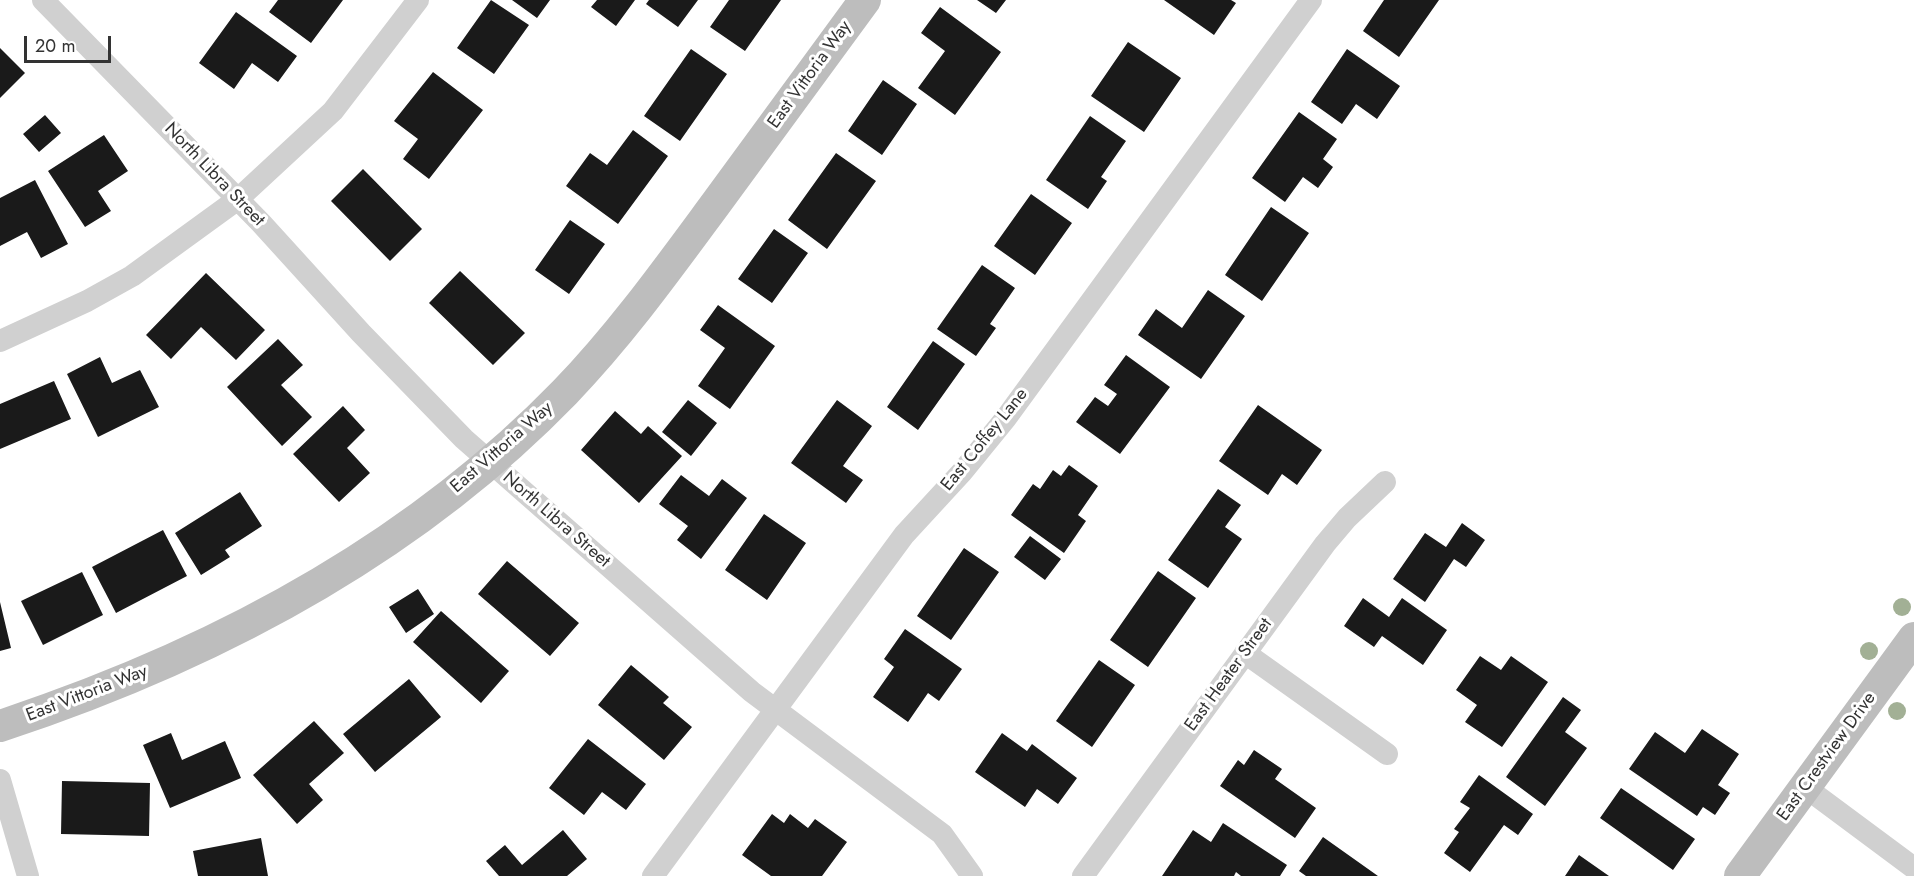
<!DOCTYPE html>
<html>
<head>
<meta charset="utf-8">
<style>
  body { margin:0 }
  #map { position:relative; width:1914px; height:876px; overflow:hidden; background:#fff; font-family:Jost,sans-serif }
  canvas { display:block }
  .scale { position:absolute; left:24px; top:36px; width:87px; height:27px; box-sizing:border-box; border:3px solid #333; border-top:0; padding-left:8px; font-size:18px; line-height:21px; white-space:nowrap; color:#333; -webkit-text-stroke:4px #fff; paint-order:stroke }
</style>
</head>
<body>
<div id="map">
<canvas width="1914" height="876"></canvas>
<div class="scale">20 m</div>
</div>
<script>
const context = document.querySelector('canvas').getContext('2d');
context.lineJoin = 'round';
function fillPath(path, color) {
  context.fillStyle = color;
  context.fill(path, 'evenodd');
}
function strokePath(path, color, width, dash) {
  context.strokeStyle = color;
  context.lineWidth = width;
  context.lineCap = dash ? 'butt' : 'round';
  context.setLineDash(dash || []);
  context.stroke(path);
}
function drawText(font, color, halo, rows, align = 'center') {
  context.font = font + ' Jost,sans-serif';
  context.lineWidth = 6;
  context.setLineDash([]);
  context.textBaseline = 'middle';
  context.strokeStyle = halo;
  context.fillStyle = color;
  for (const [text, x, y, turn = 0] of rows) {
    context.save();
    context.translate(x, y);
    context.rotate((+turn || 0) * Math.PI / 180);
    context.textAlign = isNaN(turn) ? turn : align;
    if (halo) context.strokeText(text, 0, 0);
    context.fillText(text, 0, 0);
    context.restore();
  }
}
fillPath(new Path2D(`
  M278 0H343L311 43 269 12Z
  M491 0 529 25 494 74 457 48Z
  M512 0H550L537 18Z
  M597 0H635L616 26 591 7Z
  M649 0H698L678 27 646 4Z
  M729 0H781L745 51 710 27Z
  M977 0H1006L996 13Z
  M1164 0H1231L1236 3 1214 35Z
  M1384 0H1439L1399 57 1363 31Z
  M940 7 1001 52 955 115 918 88 945 51 921 33Z
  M236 12 297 56 278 82 252 63 234 89 199 63Z
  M1128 42 1181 78 1144 132 1091 96Z
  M0 48 25 73 0 98Z
  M691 49 727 74 680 141 644 116Z
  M1347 49 1400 86 1377 119 1356 104 1342 124 1311 102Z
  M433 72 483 110 429 179 403 159 418 139 394 121Z
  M883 80 917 104 882 155 848 131Z
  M1299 112 1337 139 1323 159 1333 167 1318 188 1303 177 1285 202 1252 178Z
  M45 115 61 133 39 152 23 134Z
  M1090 116 1126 141 1101 177 1107 181 1088 209 1046 180Z
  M633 130 668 156 618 224 566 186 590 153 607 165Z
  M104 135 128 171 98 191 111 211 85 227 48 171Z
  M836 153 876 181 827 249 788 220Z
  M363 169 422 229 390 261 331 201Z
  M35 180 68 244 41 258 27 232 0 246V198Z
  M1031 194 1072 223 1035 275 994 246Z
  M1271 207 1309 233 1262 301 1225 275Z
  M570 220 605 244 569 294 535 270Z
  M774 229 808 253 772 303 738 279Z
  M982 265 1015 288 990 324 996 328 976 356 937 329Z
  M460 271 525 333 493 365 429 303Z
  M206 273 265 330 236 360 201 327 171 359 146 335Z
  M1208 290 1245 316 1201 379 1138 335 1156 309 1182 328Z
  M718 305 775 346 730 409 698 386 725 348 700 330Z
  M278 339 303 365 281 385 312 417 282 446 227 387Z
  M933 341 965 364 918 430 887 407Z
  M1126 355 1170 387 1120 454 1076 422 1095 397 1108 406 1117 394 1104 385Z
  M100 357 112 383 140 370 159 407 98 437 67 374Z
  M54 381 71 419 0 449V404Z
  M688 400 717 423 691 456 662 432Z
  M837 400 872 426 843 466 863 480 846 503 791 463Z
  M1258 405 1322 450 1297 485 1282 474 1268 495 1219 461Z
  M343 406 365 430 347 448 370 473 339 502 293 454Z
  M615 411 641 434 648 426 682 456 639 503 581 450Z
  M1069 465 1098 486 1078 515 1086 521 1064 553 1011 515 1033 484 1040 489 1053 470 1061 476Z
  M681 475 709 496 722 479 747 498 701 559 677 540 688 526 659 504Z
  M1218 489 1241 505 1225 527 1242 539 1208 588 1168 560Z
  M240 492 262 526 225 550 230 557 201 575 175 533Z
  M764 514 806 543 767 600 725 570Z
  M1462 523 1485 540 1466 567 1454 559 1425 602 1393 579 1425 533 1446 547Z
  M163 530 187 576 116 613 92 567Z
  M1030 536 1061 559 1045 580 1014 557Z
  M964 548 999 572 951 640 917 616Z
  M507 561 579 623 550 656 478 594Z
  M1158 571 1196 598 1148 667 1110 640Z
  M82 572 103 615 43 645 21 601Z
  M418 589 434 614 406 633 389 607Z
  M1363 598 1389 617 1402 598 1447 630 1423 665 1382 636 1374 647 1344 626Z
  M0 602 11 648 0 651Z
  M441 611 509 671 481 703 413 642Z
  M905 629 962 669 939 701 928 693 908 722 873 697 894 667 884 659Z
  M1480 656 1501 670 1511 656 1548 682 1502 747 1465 722 1477 705 1456 690Z
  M1099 660 1135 685 1092 747 1056 721Z
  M631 665 669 697 663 703 692 727 664 760 598 705Z
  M409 679 441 717 375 772 343 734Z
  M1563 697 1581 710 1565 732 1587 748 1545 806 1506 777Z
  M314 721 344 753 309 784 323 800 297 824 253 775Z
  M1702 729 1739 754 1718 785 1730 793 1715 815 1703 807 1697 816 1629 769 1655 732 1685 753Z
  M171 733 182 760 225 741 241 778 170 808 143 745Z
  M1002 733 1027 751 1032 744 1077 778 1058 804 1037 789 1025 807 975 772Z
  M588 739 646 784 626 810 602 792 584 815 549 788Z
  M1254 750 1282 769 1275 779 1316 808 1295 838 1220 786 1238 760 1244 765Z
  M1479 775 1533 814 1518 835 1504 825 1470 872 1444 853 1459 832 1454 829 1470 808 1460 802Z
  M62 781 150 783 149 836 61 834Z
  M1621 788 1695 839 1673 870 1600 818Z
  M772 814 784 823 790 814 808 828 815 819 847 842 822 876H771L742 855Z
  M1223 823 1287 865 1280 876H1241L1236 872 1234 876H1162L1193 830 1211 842Z
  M563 830 587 859 567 876H499L486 861 505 845 522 865Z
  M1323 837 1378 876H1306L1299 871Z
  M261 838 268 876H198L193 851Z
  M1579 855 1609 876H1565Z`), '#1a1a1a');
strokePath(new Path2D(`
  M43 0 261 223 361 333 464 439 752 692 942 834 972 876
  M0 341 87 301 132 276 238 199 333 111 418 0
  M1245 653 1387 754
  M0 780 28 876
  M1805 787 1914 868
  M653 876 904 535 962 472 1006 418 1311 0
  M1083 876 1325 544 1347 518 1385 482`), '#d0d0d0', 22);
strokePath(new Path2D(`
  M0 726C209 657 410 552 565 392 621 334 669 267 717 202 767 134 816 67 865 0
  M1740 876 1914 638`), '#bdbdbd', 32);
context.fillStyle = '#a2b095';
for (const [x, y] of [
  [1902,607],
  [1869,651],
  [1897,711]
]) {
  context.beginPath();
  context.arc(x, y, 9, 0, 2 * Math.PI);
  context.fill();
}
drawText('18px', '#333', '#fff', [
  ["East Vittoria Way",810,75,-54],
  ["North Libra Street",214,175,46],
  ["East Coffey Lane",985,440,-51],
  ["East Vittoria Way",502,448,-41],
  ["North Libra Street",556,520,41],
  ["East Heater Street",1229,675,-54],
  ["East Vittoria Way",87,694,-21],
  ["East Crestview Drive",1827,757,-54]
]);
</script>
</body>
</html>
